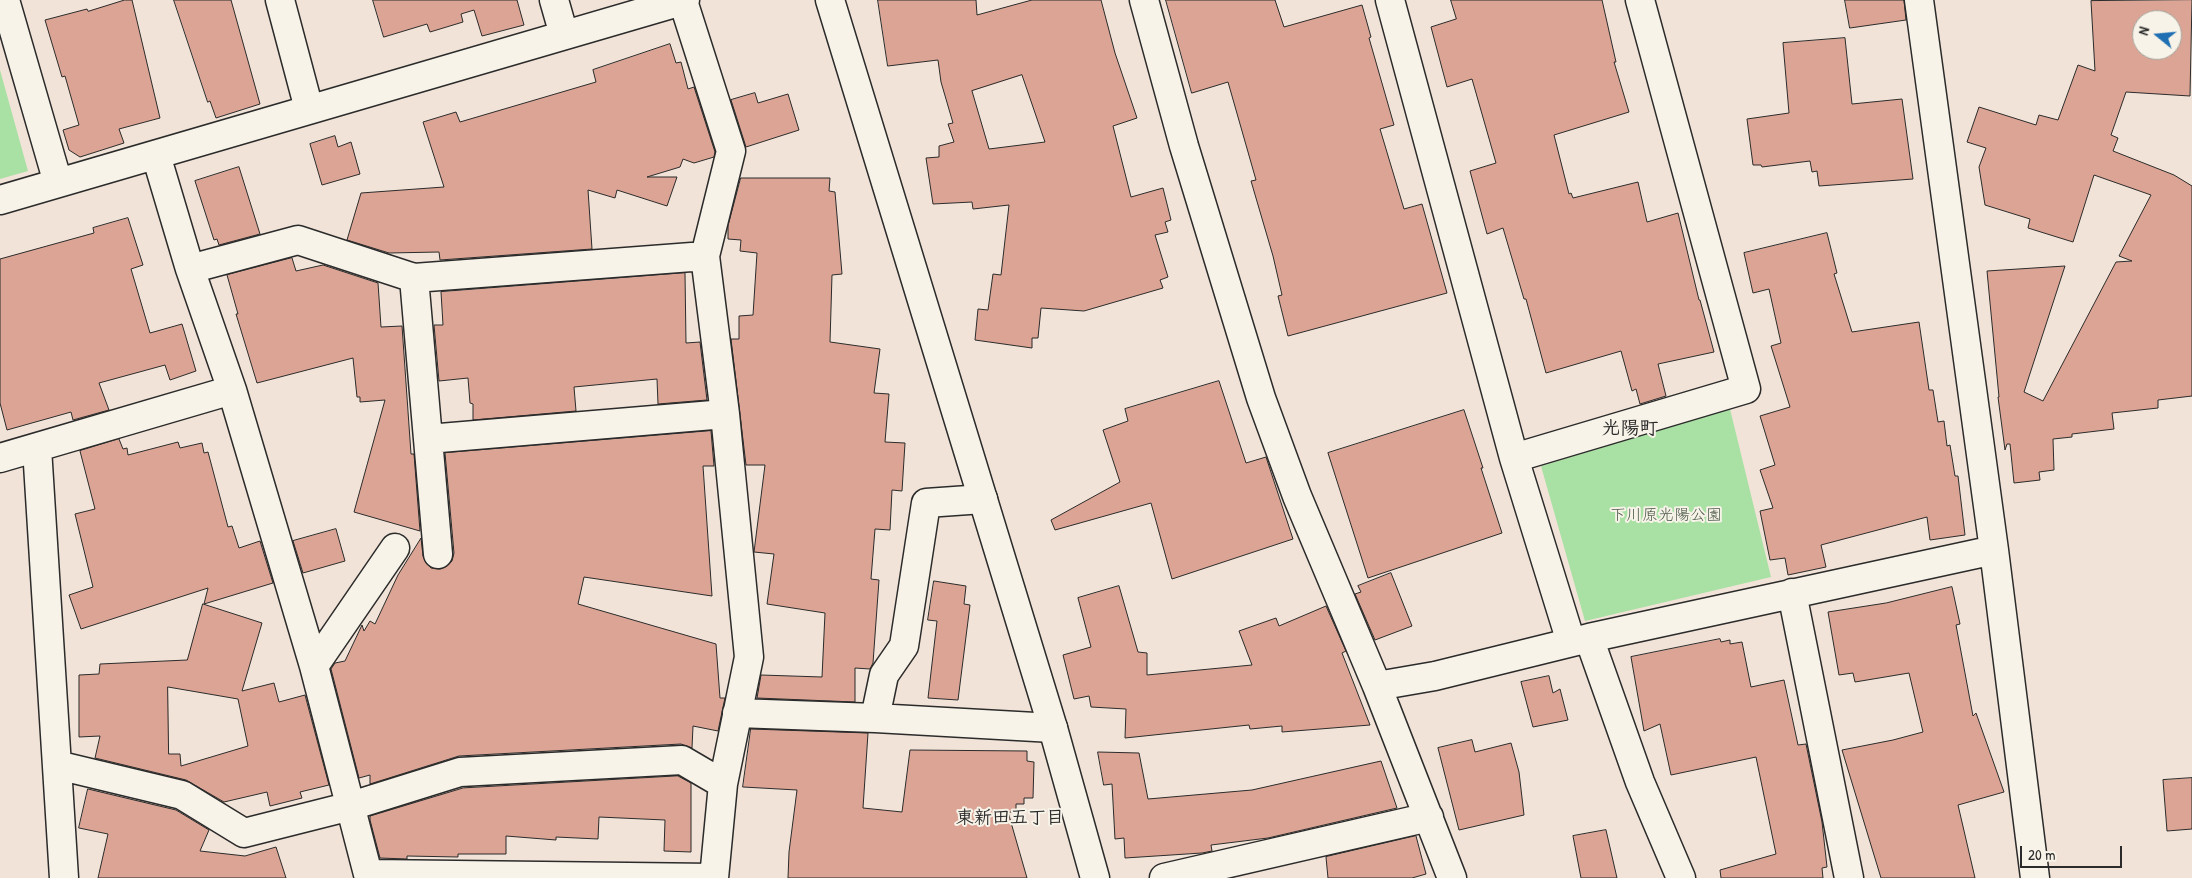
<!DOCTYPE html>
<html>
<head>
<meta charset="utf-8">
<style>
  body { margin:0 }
  #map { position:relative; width:2192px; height:878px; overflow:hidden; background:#f1e3d7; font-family:"Patrick Hand",sans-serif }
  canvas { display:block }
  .north { position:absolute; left:2132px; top:10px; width:50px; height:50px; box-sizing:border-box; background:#f7f3e8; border:1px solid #a5a39c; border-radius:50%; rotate:287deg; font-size:14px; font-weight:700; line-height:20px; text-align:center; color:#2b2b2b }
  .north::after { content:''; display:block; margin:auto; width:18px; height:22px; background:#1f6fb2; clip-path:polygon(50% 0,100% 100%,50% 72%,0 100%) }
  .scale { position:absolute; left:2020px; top:846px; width:102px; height:22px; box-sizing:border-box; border:2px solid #2b2b2b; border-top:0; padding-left:6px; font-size:15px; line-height:18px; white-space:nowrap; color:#2b2b2b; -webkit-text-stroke:4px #f7f3e8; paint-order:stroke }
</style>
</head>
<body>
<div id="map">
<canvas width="2192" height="878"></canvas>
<div class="north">N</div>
<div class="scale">20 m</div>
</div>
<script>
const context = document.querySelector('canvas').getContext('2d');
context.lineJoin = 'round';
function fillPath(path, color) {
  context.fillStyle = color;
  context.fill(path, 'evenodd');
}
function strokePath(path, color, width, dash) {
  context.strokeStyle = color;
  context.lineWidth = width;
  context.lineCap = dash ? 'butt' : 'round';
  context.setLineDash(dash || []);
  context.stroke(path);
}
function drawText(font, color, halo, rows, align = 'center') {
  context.font = font + ' "Patrick Hand","Klee One",sans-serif';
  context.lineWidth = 4;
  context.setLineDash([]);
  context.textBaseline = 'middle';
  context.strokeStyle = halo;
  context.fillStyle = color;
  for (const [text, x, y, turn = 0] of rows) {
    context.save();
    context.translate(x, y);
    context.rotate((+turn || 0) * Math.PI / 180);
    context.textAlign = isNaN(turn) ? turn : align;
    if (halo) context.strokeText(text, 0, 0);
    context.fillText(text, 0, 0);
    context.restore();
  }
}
fillPath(new Path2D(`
  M0 70 28 171 0 179Z
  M1730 409 1771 577 1585 621 1541 466Z`), '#a9e0a4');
const building = new Path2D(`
  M125 0H132L160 118 119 129 124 143 80 157 69 150 63 130 79 125 65 76 62 77 45 20 87 9 88 11Z
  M174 0H231L260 104 216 118 210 101 208 102Z
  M373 0H517L524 25 482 36 474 10 461 14 463 22 430 32 427 24 384 37Z
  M878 0H976L977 15 1032 0H1101L1115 53 1137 118 1113 126 1131 197 1163 188 1171 220 1165 222 1168 232 1155 235 1168 277 1160 280 1163 288 1084 311 1041 308 1038 338H1032V348L975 340 978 309 988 310 993 274 1001 275 1009 205 973 209 972 202 933 204 926 158 939 157V146L954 142 948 124 953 123 941 82 938 60 888 66ZM1022 75 1045 142 989 149 972 91Z
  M1166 0H1275L1284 27 1362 5 1371 37 1369 38 1394 125 1380 129 1404 209 1422 204 1447 293 1288 336 1278 296 1282 295 1273 256 1251 181 1256 180 1228 82 1192 93Z
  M1451 0H1602L1616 62H1614L1629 112 1554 135 1569 194 1571 193 1573 198 1638 182 1647 222 1678 213 1699 300H1700L1714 352 1658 364 1666 396 1640 404 1636 389 1632 391 1621 351 1546 373 1526 299H1524L1503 228 1487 234 1470 171 1496 163 1472 79 1447 87 1431 27 1456 19Z
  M1845 0H1904L1906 20 1850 28Z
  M2192 0 2190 96 2126 92 2111 135 2118 138 2113 151 2174 175 2192 186V396L2158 400V408L2112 413 2114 429 2072 434V437L2053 439 2054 470 2039 472 2040 480 2014 483 2010 444H2007L2005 450 1998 397H1999L1987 271 2065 266 2024 392 2043 401 2116 262 2132 261 2119 256 2151 195 2094 175 2073 242 2028 228 2030 219 1985 205 1979 167 1986 148 1967 142 1979 107 2036 125 2039 115 2058 120 2078 65 2095 71 2091 1ZM2142 20H2172V50H2142Z
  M1845 38 1852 104 1902 99 1913 179 1819 186 1817 171 1812 172 1810 161 1762 167 1761 165H1753L1747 119 1789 113 1783 43Z
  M670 44 676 63 681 62 688 89 694 87 715 152 714 157 694 163 683 159 680 167 647 177H677L667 206 617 190 615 198 588 190 592 249 440 260 439 252 389 253 347 240 361 193 444 187 423 122 456 112 460 122 596 82 593 70Z
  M755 93 758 103 788 94 799 130 746 147 731 100Z
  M335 136 338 147 351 142 360 174 322 185 310 144Z
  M239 167 260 234 219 245 217 239 214 240 195 181Z
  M741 178H830L829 191 835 192 842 274 832 275 830 342 880 349 874 393 889 394 885 442 905 443 902 491 892 490 890 530 875 529 871 579 879 580 873 663 870 669 855 668V702L757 698 761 675 822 677 825 613 767 604 774 554 754 552 765 465H746L731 339H739V316L753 315 757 253 740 251 741 240 728 239V226Z
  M128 218 143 265 131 269 150 333 182 324 196 371 170 380 165 365 99 383 109 410 73 420 71 412 7 430 0 403V259L94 233 93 228Z
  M1827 233 1837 273 1834 274 1852 332 1919 322 1929 390H1933L1938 422 1944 421 1947 446 1950 445 1955 476H1958L1965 535 1930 540 1927 517 1821 545 1826 567 1788 575 1785 558 1770 560 1760 511 1773 508 1760 470 1775 465 1760 416 1790 407 1771 346 1781 343 1769 289 1753 293 1744 253Z
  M292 258 296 271 323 265 378 283 381 327 402 326 411 454H414L420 531 354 512 385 400 360 402V397H357L353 358 257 383 236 314H238L227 275Z
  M685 273 686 343 700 342 707 400 658 404 657 379 574 387 576 411 473 420V404L470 403 468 378 439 381 434 325H443L441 292Z
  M1219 381 1246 463 1266 457 1293 539 1172 579 1151 503 1055 530 1051 520 1120 482 1103 430 1128 421 1125 409Z
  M1464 410 1483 468H1481L1502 533 1368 578 1328 453Z
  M711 431 714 466H703L712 596 584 577 578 604 716 644 720 698H725L718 731 693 726 692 748 681 744 459 756 370 784V775L359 778 331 669 335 663 345 661 362 625 364 631 370 621 375 624 398 575 421 538 423 556 426 563 431 568 440 569 447 566 452 561 454 553 445 453Z
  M119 439 123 449 127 448 128 455 178 442 180 448 202 443 204 453 208 452 228 527 232 526 239 548 260 541 273 583 204 604 208 588 81 629 69 595 93 587 75 514 95 509 80 451Z
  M336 529 345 561 303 573 293 541Z
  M1391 573 1412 626 1375 640 1355 594 1361 592 1358 586Z
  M934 581 966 586 964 604 970 605 958 700 928 698 937 621 928 620Z
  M1119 586 1138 652 1147 653V675L1252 665 1239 631 1276 618 1279 626 1326 606 1346 651 1342 653 1370 725 1282 732V726L1250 729 1249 725 1125 738 1126 709 1091 707 1089 696 1074 699 1063 655 1091 647 1078 598Z
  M1952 587 1960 624 1956 625 1973 716 1976 713 2004 792 1958 805 1975 878H1881L1842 750 1893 740 1923 732 1909 673 1855 682 1853 673 1839 675 1828 612 1886 603Z
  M203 604 262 623 242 691 274 683 279 702 305 695 329 785 300 792 302 798 270 806 267 792 224 802 186 780 95 758 100 736 79 737V675L99 674 100 664 187 660ZM168 687 238 699 248 746 181 766 180 754H169Z
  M1720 639 1721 642 1730 640V644L1742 642 1751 687 1784 680 1798 745 1806 744 1822 822 1827 867 1822 868 1823 878H1721L1720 870 1776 854 1756 757 1671 775 1660 724 1644 731 1631 657Z
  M1549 676 1553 693 1560 689 1568 720 1533 727 1521 682Z
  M751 729 868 733 863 808 902 812 910 750 1027 751V761L1034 762 1033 798H1024V804H1016V812H1008L1027 878H788L789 852 797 790 743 787Z
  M1472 740 1475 752 1511 743 1519 772 1524 815 1459 830 1438 748Z
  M1098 752 1139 753 1148 799 1252 790 1381 761 1397 808 1268 838 1211 845 1212 851 1202 853 1125 858 1124 838 1115 839 1112 784 1104 785Z
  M678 776 691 783V852L664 851 665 820 599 817 598 839 556 837V840L506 836V854H458V857L407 856V859L380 858 370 820V816L463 788Z
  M2192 778V829L2167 831 2163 780Z
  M88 789 176 810 209 830 200 851 245 856 276 847 286 878H98L108 834 79 828Z
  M1606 830 1617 878H1581L1573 836Z
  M1416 836 1426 874 1412 878H1328L1326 857Z`);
fillPath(building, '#dba494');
strokePath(building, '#2b2b2b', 1);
const minor = new Path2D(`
  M5 0 58 183
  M280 0 309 109
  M554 0 564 35
  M1144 0 1184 146 1261 398 1297 496 1377 686 1452 878
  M1390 0 1514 458 1571 642
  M1919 0 1994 550 2035 878
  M683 1 731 151 705 256 725 414 749 657 723 784 714 878
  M156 155 190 269 232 390
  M0 200 685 0
  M190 269 298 240 414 278 705 256
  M414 278 438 554
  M428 439 725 414
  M37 448 64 878
  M0 458 232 390 314 666 369 878
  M1514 458 1746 389 1640 0
  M1792 593 1849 878
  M1589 638 1640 782 1681 878
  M314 666 395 548
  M1377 686 1435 676 1589 638 1994 550
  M737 713 875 718 1053 728
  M875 718 884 675 904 646 926 503 983 499
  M57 765 182 795 244 833 351 806 460 772 682 760 723 784
  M370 874 714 878
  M1164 878 1429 817`);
const tertiary = new Path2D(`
  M830 0 1053 728 1095 878`);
strokePath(minor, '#2b2b2b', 31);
strokePath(tertiary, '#2b2b2b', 31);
strokePath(minor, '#f7f3e8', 28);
strokePath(tertiary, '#f7f3e8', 28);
drawText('16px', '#4a5849', '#f7f3e8', [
  ["下川原光陽公園",1666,516]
]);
drawText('bold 18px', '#2b2b2b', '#f7f3e8', [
  ["東新田五丁目",1010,818]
]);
drawText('bold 19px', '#2b2b2b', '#f7f3e8', [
  ["光陽町",1630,429]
]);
</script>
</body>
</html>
